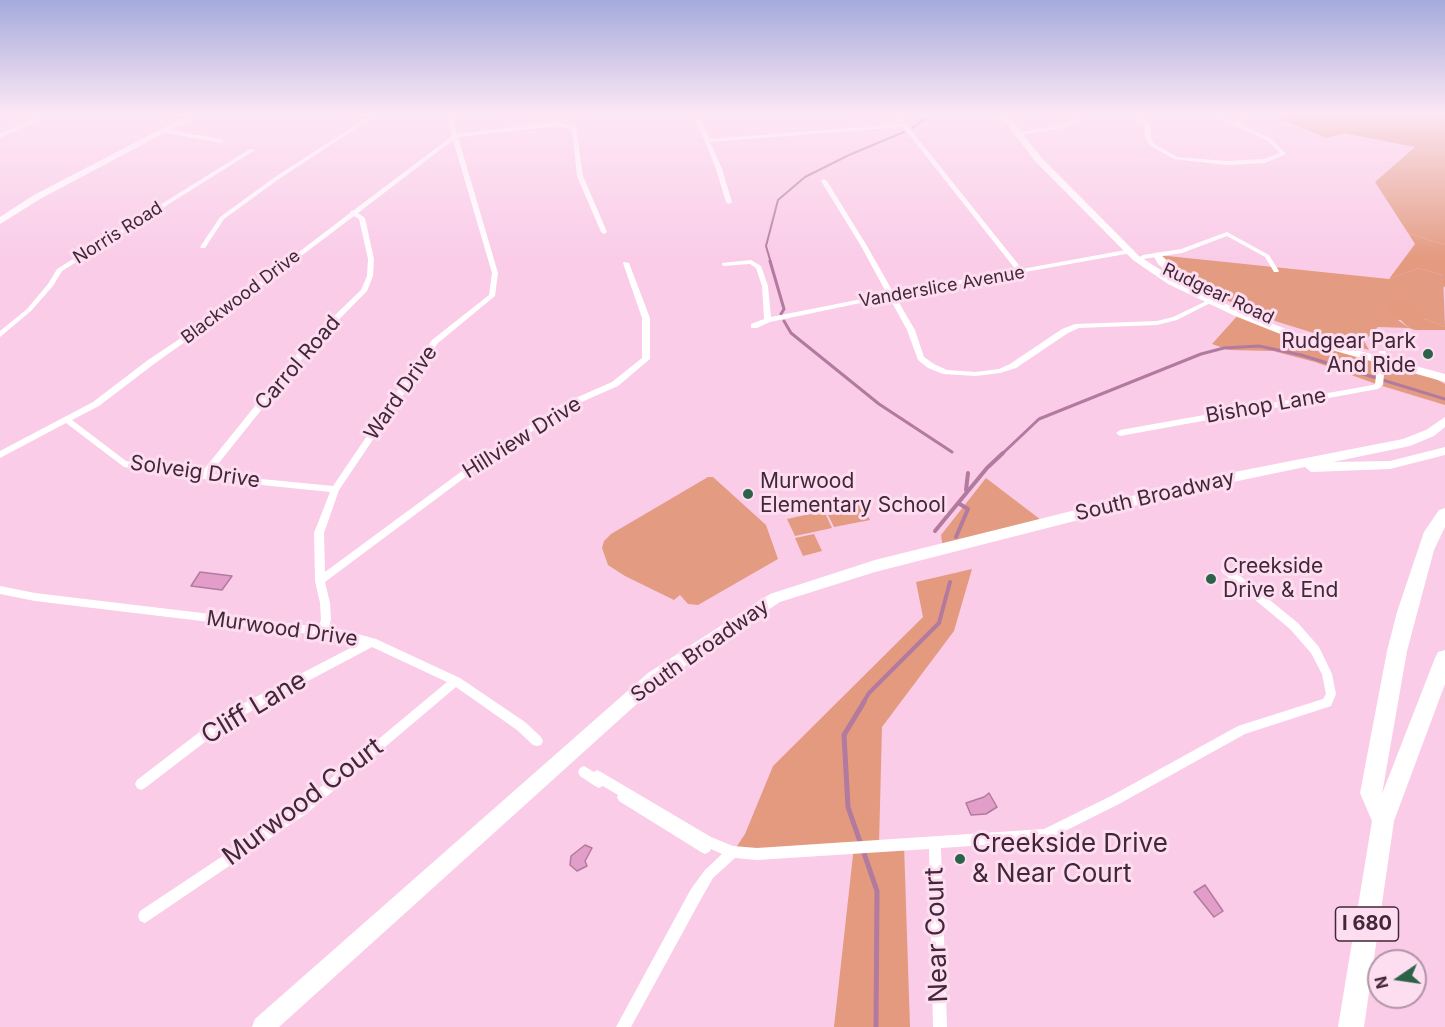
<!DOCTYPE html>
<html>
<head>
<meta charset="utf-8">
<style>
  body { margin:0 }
  #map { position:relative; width:1445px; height:1027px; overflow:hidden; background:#facce8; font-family:Inter,sans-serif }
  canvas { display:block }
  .north { position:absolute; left:1367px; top:949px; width:60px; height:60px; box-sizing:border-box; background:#fddef1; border:2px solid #b394a7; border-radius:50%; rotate:257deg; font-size:16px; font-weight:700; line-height:24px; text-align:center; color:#432639 }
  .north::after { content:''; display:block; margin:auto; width:21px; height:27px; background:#2c6248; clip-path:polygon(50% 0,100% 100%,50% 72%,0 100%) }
</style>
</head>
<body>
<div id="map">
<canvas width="1445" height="1027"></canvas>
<div class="north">N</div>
</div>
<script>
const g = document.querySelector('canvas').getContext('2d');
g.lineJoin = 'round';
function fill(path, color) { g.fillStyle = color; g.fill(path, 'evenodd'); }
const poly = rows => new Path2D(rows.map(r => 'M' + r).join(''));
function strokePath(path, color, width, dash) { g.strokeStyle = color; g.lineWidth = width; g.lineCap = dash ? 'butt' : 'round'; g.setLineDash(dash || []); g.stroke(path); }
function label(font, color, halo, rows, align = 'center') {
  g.font = font + ' Inter,sans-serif'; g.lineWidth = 6; g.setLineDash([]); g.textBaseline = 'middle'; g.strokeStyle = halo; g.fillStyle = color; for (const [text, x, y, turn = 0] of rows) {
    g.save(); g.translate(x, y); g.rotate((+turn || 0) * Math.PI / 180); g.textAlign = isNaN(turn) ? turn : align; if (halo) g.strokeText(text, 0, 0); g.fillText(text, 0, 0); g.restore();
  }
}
fill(poly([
  [1284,115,1445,115,1445,245,1408,233,1375,182,1415,147,1344,133,1326,138,1281,119],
  [1158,255,1389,279,1418,268,1443,275,1445,327,1424,319,1398,320,1409,328,1378,327,1364,341,1369,350,1278,322,1219,297,1179,277],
  [1382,360,1427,374,1445,384,1445,405,1379,385],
  [708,477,713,477,766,525,778,559,698,605,688,604,680,595,674,600,625,576,608,565,602,548,604,541,611,534],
  [986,478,1045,523,943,548,941,535],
  [861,503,870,520,834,527,826,511],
  [824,511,832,528,795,536,787,519],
  [814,534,822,551,803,556,795,538]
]), '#e39b81');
fill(poly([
  [1408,233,1445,245,1445,287,1442,286,1443,275,1418,268,1389,279,1415,244],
  [1391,299,1423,307,1424,319,1445,327,1445,330,1415,330,1409,328,1388,308],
  [1239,314,1297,337,1382,360,1379,385,1315,362,1273,351,1229,350,1212,344],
  [972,569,954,631,882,727,879,844,904,844,910,1027,834,1027,854,846,733,852,745,834,773,766,923,617,916,582]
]), '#e49a7f');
const water = poly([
  [200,572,232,576,222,590,191,586,200,572],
  [989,793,997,807,986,814,971,815,966,803,984,797,989,793],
  [585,845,592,848,585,861,587,866,577,871,570,865,571,856,585,845],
  [1205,885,1223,911,1214,917,1194,892,1205,885]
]);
fill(water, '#e29ec9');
strokePath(water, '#b27a9e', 1.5);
strokePath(poly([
  [912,128,932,115],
  [771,263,766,246,778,200,805,177,849,155,904,132]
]), '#b27a9e', 2);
strokePath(poly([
  [770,261,784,309,781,314],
  [784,321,791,333,879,404,952,452],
  [1002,454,1039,419,1201,354,1224,348,1259,346,1301,355,1445,399]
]), '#b27a9e', 3);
strokePath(poly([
  [966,490,968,473],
  [935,531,987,468,1003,453],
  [956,537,968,509,958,503],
  [863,703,869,693,939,623,950,582]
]), '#b27a9e', 4);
strokePath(poly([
  [864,702,844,735,848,807,877,891,876,1027]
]), '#b27a9e', 5);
fill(poly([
  [42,115,48,115,0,138,0,134,42,115],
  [371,115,376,115,279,179,224,219,205,248,201,248,200,247,220,217,275,177,371,115],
  [448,115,452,115,457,134,557,122,576,127,583,176,607,232,604,234,601,232,577,176,572,129,557,126,458,137,498,273,495,296,438,343,339,490,324,533,325,572,481,457,562,404,612,382,642,358,642,318,623,263,624,262,629,263,650,318,650,359,618,386,568,408,487,461,325,582,330,603,331,619,329,628,343,630,376,639,460,678,525,722,541,737,543,741,541,745,537,746,533,745,517,730,456,687,306,814,145,923,140,921,138,916,140,911,298,806,447,682,372,647,231,722,145,788,141,790,137,788,135,784,137,780,223,714,360,643,343,638,325,636,322,637,318,635,35,601,0,594,0,586,35,593,319,627,321,619,320,603,315,581,314,533,330,492,203,479,124,467,66,423,0,458,0,451,93,402,148,360,223,310,350,213,351,211,354,210,452,136,448,115],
  [453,140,492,273,489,295,432,340,333,486,210,474,310,349,367,291,373,276,374,259,365,218,358,213,453,140],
  [354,216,359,219,368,259,367,276,361,290,304,345,201,473,126,461,72,420,99,406,154,364,227,312,354,216],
  [694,115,698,115,709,139,900,124,894,115,899,115,1022,269,1131,249,1134,251,1131,253,1025,272,1024,274,1022,275,1019,273,895,296,915,330,924,357,934,364,947,370,976,372,999,369,1010,364,1062,329,1075,324,1157,321,1173,317,1217,296,1221,296,1222,297,1177,320,1157,325,1079,328,1068,333,1016,368,1000,373,976,376,943,374,928,368,918,360,907,330,889,297,770,322,757,328,751,328,751,324,764,319,762,286,756,268,750,264,724,266,722,265,722,263,751,260,761,266,768,286,771,317,887,294,861,246,821,181,824,179,827,181,867,246,893,292,1016,270,903,127,710,142,722,169,732,202,729,204,726,202,716,169,694,115],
  [1075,115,1079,115,1077,123,1066,127,1020,135,1017,133,1063,125,1073,121,1075,115],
  [1132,115,1137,115,1149,124,1151,137,1153,143,1177,157,1226,161,1264,159,1280,153,1268,141,1212,115,1218,115,1235,123,1245,115,1250,115,1239,124,1272,139,1286,154,1265,163,1226,165,1174,159,1149,145,1145,137,1145,126,1132,115],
  [164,129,221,139,224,141,221,143,162,132,162,130,164,129],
  [250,149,255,150,62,271,53,286,31,311,0,337,0,331,27,309,48,284,57,269,250,149],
  [1227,232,1269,255,1279,271,1278,272,1274,272,1265,257,1227,236,1182,253,1143,259,1140,257,1143,255,1181,249,1227,232],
  [1379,351,1385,351,1386,353,1383,385,1378,389,1120,436,1116,433,1120,430,1373,385,1375,384,1379,351],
  [1226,566,1229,567,1298,623,1319,647,1332,674,1336,694,1331,706,1245,734,1119,804,1045,841,941,848,947,1027,933,1027,929,849,757,860,735,858,713,878,701,899,631,1027,616,1027,691,889,705,870,722,854,711,849,709,852,705,854,701,852,619,801,617,797,618,795,603,786,599,788,595,786,580,776,578,772,580,768,584,766,594,772,597,770,601,772,711,837,733,846,757,848,1044,829,1111,796,1238,726,1323,699,1326,694,1322,674,1311,653,1290,629,1223,573,1221,570,1223,567,1226,566]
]), '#fff');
fill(poly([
  [188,115,198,115,40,199,0,224,0,217,34,195,188,115],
  [1000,115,1008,115,1041,157,1139,256,1176,280,1243,312,1301,335,1445,374,1445,382,1293,339,1235,316,1168,284,1133,260,1035,161,1000,115],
  [1158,252,1182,275,1182,279,1176,279,1158,264,1153,255,1158,252],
  [1445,417,1445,427,1434,436,1410,446,1333,462,1390,461,1445,447,1445,455,1390,469,1311,472,1305,467,1204,488,875,572,780,602,660,683,279,1027,252,1027,255,1019,648,673,770,594,875,560,1204,478,1403,439,1426,430,1445,417]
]), '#fff');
fill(poly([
  [1445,508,1445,527,1434,550,1407,651,1382,794,1435,658,1438,652,1445,650,1445,684,1394,821,1364,1027,1338,1027,1372,821,1360,793,1387,651,1397,612,1424,532,1439,510,1445,508]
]), '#fff');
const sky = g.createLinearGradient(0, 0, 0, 259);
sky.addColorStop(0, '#a5abdc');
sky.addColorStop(0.44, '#fde8f5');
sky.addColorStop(1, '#fde8f500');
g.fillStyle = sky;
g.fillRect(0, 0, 1445, 259);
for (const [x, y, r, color] of [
  [1428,354,6,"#2c6248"],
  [748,494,6,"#2c6248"],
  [1211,579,6,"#2c6248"],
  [960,859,6,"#2c6248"]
]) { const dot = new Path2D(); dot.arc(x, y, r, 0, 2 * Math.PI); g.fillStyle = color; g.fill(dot); strokePath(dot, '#fddef1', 2); }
label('18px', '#432639', '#fddef1', [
  ["Norris Road",118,233,-32],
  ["Vanderslice Avenue",942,287,-10],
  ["Rudgear Road",1218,294,25],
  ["Blackwood Drive",241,297,-37]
]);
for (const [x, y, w] of [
  [1367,924,63]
]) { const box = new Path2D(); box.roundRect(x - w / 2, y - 17, w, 34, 4.5); g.fillStyle = '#fddef1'; g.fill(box); strokePath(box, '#432639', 1.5); }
label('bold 20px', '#432639', null, [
  ["I 680",1367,924]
]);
label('21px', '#432639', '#fddef1', [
  ["Rudgear Park",1416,342,"right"],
  ["And Ride",1416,366,"right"],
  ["Murwood",760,482],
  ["Elementary School",760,506],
  ["Creekside",1223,567],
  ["Drive & End",1223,591]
], 'left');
label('21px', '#432639', '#fddef1', [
  ["Carrol Road",298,363,-49],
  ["Ward Drive",401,393,-55],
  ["Bishop Lane",1266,406,-10],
  ["Hillview Drive",522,438,-32],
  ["Solveig Drive",195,472,8],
  ["South Broadway",1155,496,-13],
  ["Murwood Drive",282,629,8],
  ["South Broadway",700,651,-35]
]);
label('26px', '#432639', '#fddef1', [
  ["Cliff Lane",254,708,-31],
  ["Murwood Court",303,802,-37],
  ["Near Court",937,935,-92]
]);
label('26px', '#432639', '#fddef1', [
  ["Creekside Drive",972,844],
  ["& Near Court",972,874]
], 'left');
</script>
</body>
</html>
